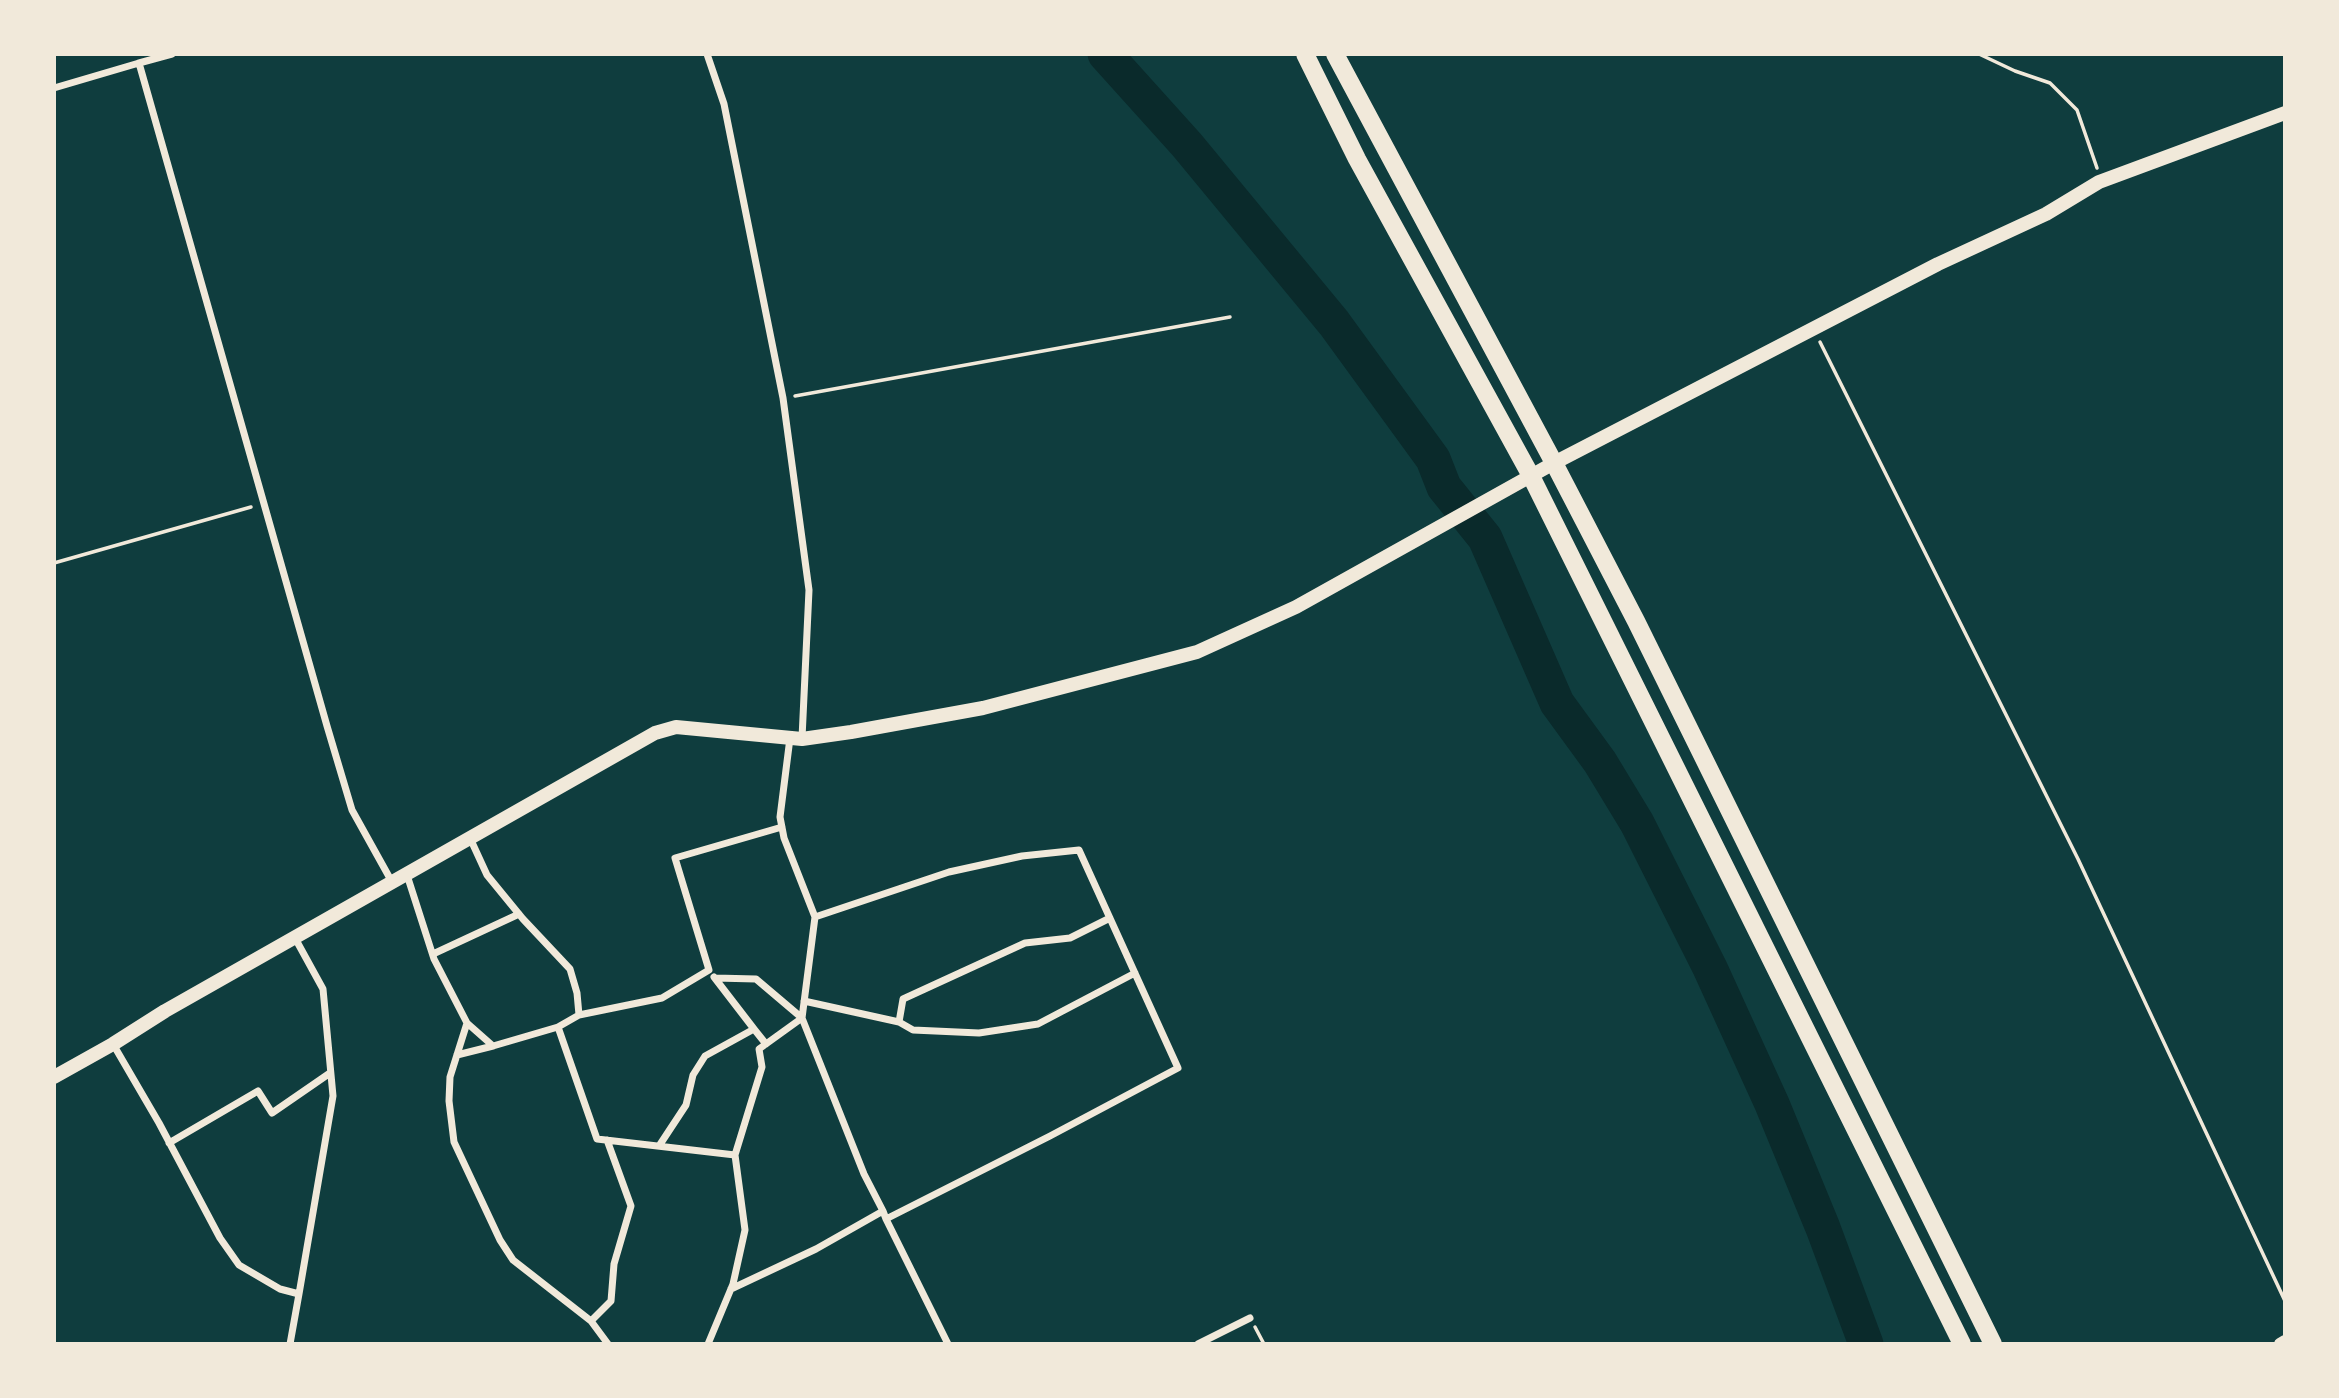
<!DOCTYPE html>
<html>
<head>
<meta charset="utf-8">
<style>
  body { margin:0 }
  #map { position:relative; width:2339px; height:1398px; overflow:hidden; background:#0f3d3e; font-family:"PT Sans",sans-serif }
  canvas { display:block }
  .frame { position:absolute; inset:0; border:56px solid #f1e9da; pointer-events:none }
</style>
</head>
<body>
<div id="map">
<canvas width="2339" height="1398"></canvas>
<div class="frame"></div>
</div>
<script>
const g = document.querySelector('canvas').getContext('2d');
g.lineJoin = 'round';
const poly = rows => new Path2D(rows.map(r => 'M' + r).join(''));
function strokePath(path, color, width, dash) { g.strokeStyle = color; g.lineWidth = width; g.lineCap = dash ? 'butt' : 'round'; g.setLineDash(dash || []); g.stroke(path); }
strokePath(poly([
  [1105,54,1187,145,1334,323,1433,459,1444,487,1485,538,1557,703,1600,762,1637,823,1710,968,1772,1104,1823,1228,1866,1344]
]), '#0a2a2b', 35);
strokePath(poly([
  [1979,54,2015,71,2050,83,2077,110,2097,168],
  [1820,342,2078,859,2285,1301],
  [795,396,1230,317],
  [54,563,251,507],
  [1255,1327,1264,1344]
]), '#f1e9da', 3.5);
strokePath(poly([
  [172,54,139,63,327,726,352,810,392,882],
  [707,54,724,104,783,398,809,590,802,738],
  [54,88,139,63],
  [470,838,487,875,523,919,570,969,577,993,579,1015],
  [407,875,434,959,467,1023,450,1077,449,1101,454,1142,500,1240,513,1260,591,1321,608,1344],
  [815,917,949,872,1022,856,1079,850,1178,1068,1050,1136,886,1219,883,1211],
  [295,938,323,989,333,1096,299,1294],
  [433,954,519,914],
  [714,977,754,1029],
  [715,978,756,979,802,1018,864,1174,883,1211,816,1249,731,1289],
  [804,1001,899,1022,913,1030,979,1033,1038,1024,1135,973],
  [899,1022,903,999,1025,943,1070,938,1110,918],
  [558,1027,597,1139,735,1155],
  [113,1044,159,1123,220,1238,239,1265,280,1289,299,1294,290,1344],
  [493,1046,558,1027,579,1015,662,998,709,970,675,858,782,827],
  [457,1055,493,1046,467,1023],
  [169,1143,258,1091,272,1113,330,1073],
  [659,1146,686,1105,693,1075,705,1056,754,1029,766,1044],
  [886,1219,948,1344],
  [591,1321,611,1301,614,1264,631,1206,607,1140],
  [708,1344,733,1284,745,1230,735,1155,762,1067,759,1049,802,1018,815,917,784,838,780,817,790,738],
  [1198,1344,1250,1318]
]), '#f1e9da', 7);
strokePath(poly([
  [2280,1344,2285,1341]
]), '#f1e9da', 12);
strokePath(poly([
  [54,1077,113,1044,165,1011,655,733,676,727,802,739,851,732,983,708,1197,652,1296,607,1554,463,1938,264,2046,214,2099,182,2285,113]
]), '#f1e9da', 14);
strokePath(poly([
  [1305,54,1357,159,1531,476,1962,1344],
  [1335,54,1554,463,1636,621,1993,1344]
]), '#f1e9da', 18);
</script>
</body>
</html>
